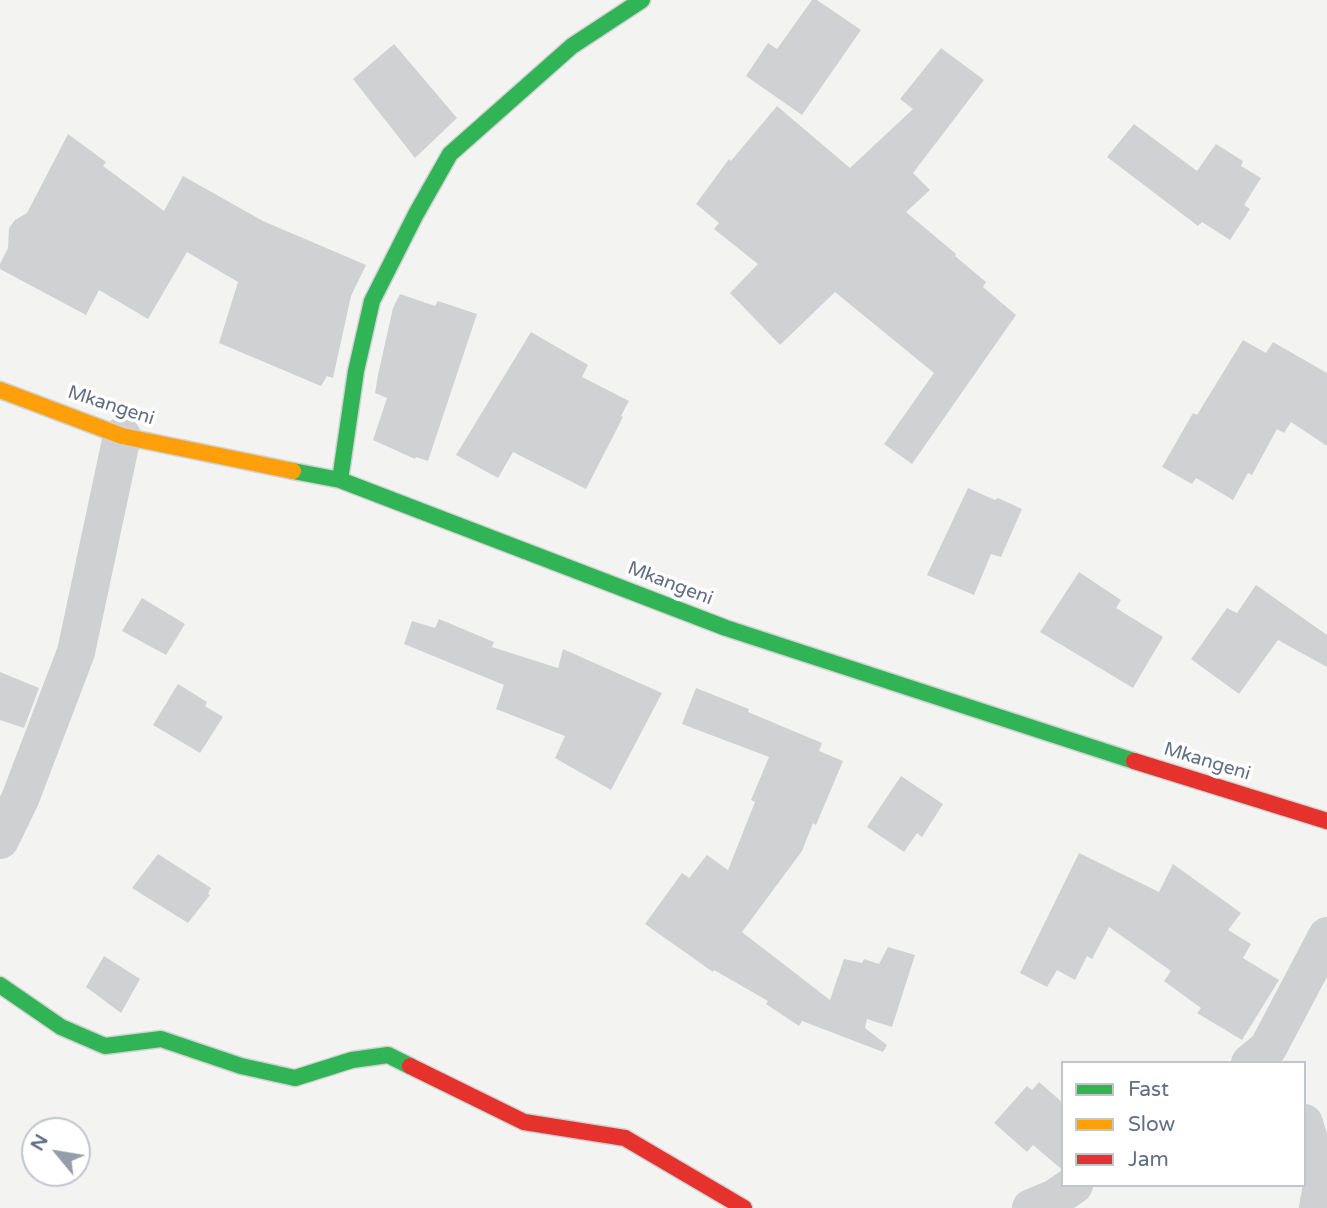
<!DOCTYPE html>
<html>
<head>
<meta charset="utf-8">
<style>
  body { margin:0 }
  #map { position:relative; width:1327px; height:1208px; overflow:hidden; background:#f3f4f2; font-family:"Varela Round",sans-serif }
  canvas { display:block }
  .legend { position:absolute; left:1061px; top:1061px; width:245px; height:126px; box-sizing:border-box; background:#fff; border:2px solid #c0c5ce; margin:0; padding:9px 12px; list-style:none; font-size:21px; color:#626e85 }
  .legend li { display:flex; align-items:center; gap:14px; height:35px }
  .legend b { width:35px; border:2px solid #c0c5ce }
  .north { position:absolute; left:21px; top:1117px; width:70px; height:70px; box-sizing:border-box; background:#fff; border:2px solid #c0c5ce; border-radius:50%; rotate:300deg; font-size:19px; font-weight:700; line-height:28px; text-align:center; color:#626e85 }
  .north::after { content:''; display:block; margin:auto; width:24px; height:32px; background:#959dab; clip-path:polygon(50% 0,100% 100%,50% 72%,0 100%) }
</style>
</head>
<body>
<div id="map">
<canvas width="1327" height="1208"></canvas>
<ul class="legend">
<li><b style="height:9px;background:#30b455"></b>Fast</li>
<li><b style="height:9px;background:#ff9f0a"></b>Slow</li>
<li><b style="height:9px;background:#e5322d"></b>Jam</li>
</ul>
<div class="north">N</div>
</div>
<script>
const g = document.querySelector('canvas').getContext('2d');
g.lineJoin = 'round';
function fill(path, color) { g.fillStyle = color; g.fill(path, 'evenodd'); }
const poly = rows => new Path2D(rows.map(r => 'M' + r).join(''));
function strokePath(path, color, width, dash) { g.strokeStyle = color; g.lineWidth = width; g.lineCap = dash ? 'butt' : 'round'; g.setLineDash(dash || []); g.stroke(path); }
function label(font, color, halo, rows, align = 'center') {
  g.font = font + ' "Varela Round",sans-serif'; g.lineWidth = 7; g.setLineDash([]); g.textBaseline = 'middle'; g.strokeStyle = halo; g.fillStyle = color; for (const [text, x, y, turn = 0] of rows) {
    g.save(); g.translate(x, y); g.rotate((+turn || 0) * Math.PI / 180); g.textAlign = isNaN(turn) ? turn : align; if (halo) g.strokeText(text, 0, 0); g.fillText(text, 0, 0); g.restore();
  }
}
fill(poly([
  [812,0,817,0,861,30,802,115,746,76,768,43,777,49],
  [394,44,457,118,415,158,353,79],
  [941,48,984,80,913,173,930,190,906,212,956,254,955,256,986,282,983,287,1016,315,912,464,884,444,934,373,835,292,780,345,730,293,758,264,714,229,719,223,696,204,729,159,731,161,777,106,850,168,913,109,900,99],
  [1134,124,1197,171,1216,144,1243,161,1241,166,1261,178,1244,205,1250,209,1230,240,1202,222,1198,226,1107,157],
  [68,134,106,162,103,166,164,211,183,176,263,221,366,265,351,296,333,378,327,376,321,386,219,343,238,282,187,252,148,319,99,290,86,315,0,269,0,264,8,248,9,228,15,220,27,213],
  [400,294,435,306,438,301,477,314,428,461,416,457,415,459,373,440,387,398,375,393,378,375,393,308],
  [531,332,588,365,582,377,629,401,621,416,623,417,586,489,513,452,498,478,456,455],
  [1243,340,1266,353,1273,342,1327,373,1327,446,1291,422,1284,433,1277,429,1252,475,1248,473,1233,500,1196,478,1192,484,1162,467,1193,413,1197,415],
  [968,488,995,500,998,498,1022,509,1001,557,991,554,974,595,927,575],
  [1079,572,1121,600,1116,608,1163,637,1133,688,1040,632],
  [1256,585,1327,635,1327,667,1278,640,1239,694,1191,659,1227,608,1237,613],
  [142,598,185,624,166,655,122,631],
  [439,619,494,642,492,647,558,668,563,649,662,693,611,790,555,758,565,736,496,709,504,685,404,644,412,621,435,628],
  [0,672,39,688,24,728,0,720],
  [178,684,207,702,205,706,223,717,200,753,153,725],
  [696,688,749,709,748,712,822,743,819,751,843,761,816,825,813,823,802,851,742,932,830,1000,844,959,862,963,864,959,879,964,888,947,915,955,892,1027,867,1019,865,1028,887,1045,883,1052,802,1021,799,1026,766,1004,768,1001,714,970,713,972,645,924,682,873,689,878,707,855,728,870,755,802,751,800,769,757,682,724],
  [901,776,943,804,922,837,917,833,904,852,867,827],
  [1079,853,1159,892,1173,864,1241,913,1228,930,1251,944,1243,958,1279,980,1242,1040,1197,1013,1201,1008,1164,981,1171,971,1109,927,1092,959,1087,956,1075,980,1057,970,1047,987,1020,973],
  [158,854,211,888,208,894,210,895,188,923,132,888],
  [104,956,140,979,121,1013,86,987],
  [1039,1082,1063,1103,1063,1166,1060,1168,1033,1145,1027,1152,994,1123,1027,1086,1032,1090]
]), '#d0d1d2');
const fast = poly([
  [293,471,340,480,726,628,1134,761],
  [340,480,356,371,372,301,416,214,450,154,572,46,642,0],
  [0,985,61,1027,105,1046,161,1039,241,1066,295,1078,352,1060,388,1055,410,1066]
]);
const slow = poly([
  [0,390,122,436,293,471]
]);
const jam = poly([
  [1134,761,1327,821],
  [410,1066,524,1122,625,1138,744,1208]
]);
strokePath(fast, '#d0d2d3', 19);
strokePath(slow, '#d0d2d3', 19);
strokePath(jam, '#d0d2d3', 19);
strokePath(poly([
  [0,840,20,799,76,652,122,436],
  [1250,1063,1268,1048,1327,936],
  [1304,1123,1322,1185,1318,1208],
  [1031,1208,1055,1198,1074,1185]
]), '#cfd0d1', 38);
strokePath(fast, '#30b455', 16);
strokePath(slow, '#ff9f0a', 16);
strokePath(jam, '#e5322d', 16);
label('19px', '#626e85', '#fff', [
  ["Mkangeni",111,406,18],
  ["Mkangeni",670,584,21],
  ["Mkangeni",1207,762,17]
]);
</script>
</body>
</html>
